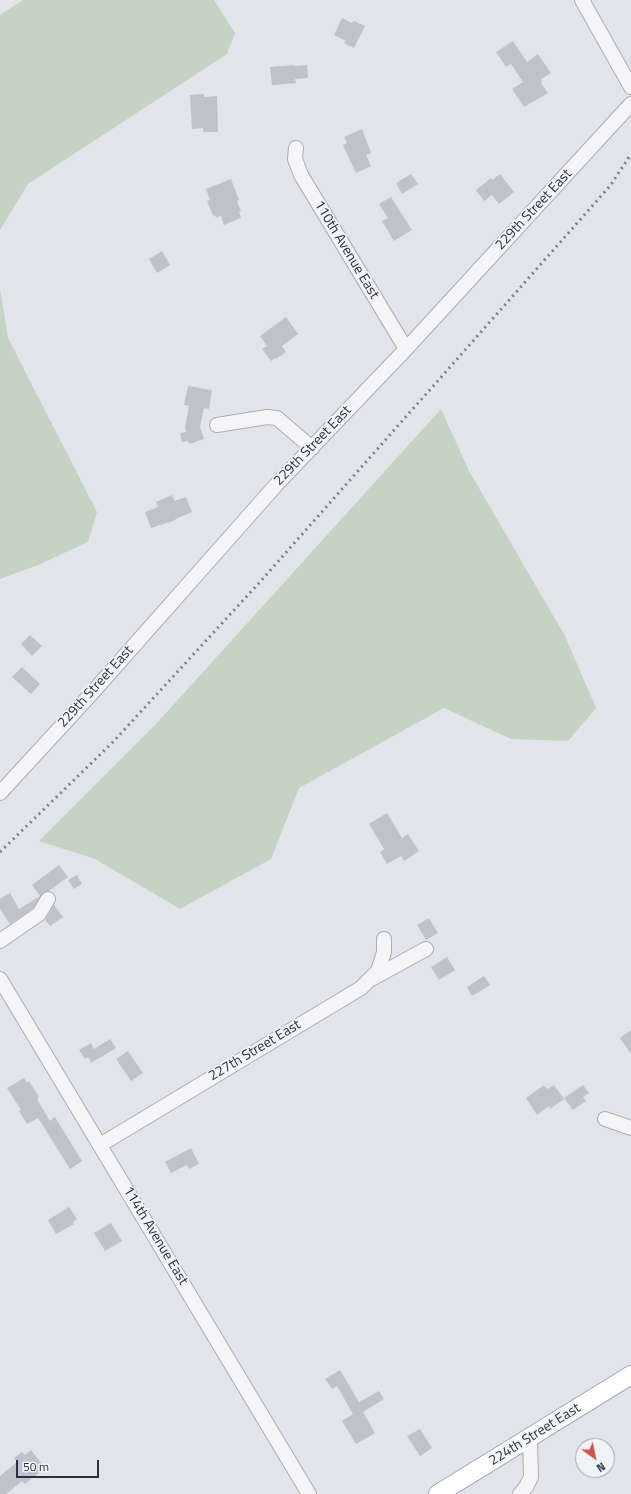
<!DOCTYPE html>
<html>
<head>
<meta charset="utf-8">
<style>
  body { margin:0 }
  #map { position:relative; width:631px; height:1494px; overflow:hidden; background:#e2e4ea; font-family:"Titillium Web",sans-serif }
  canvas { display:block }
  .north { position:absolute; left:575px; top:1438px; width:40px; height:40px; box-sizing:border-box; background:#f2f3f7; border:1px solid #a2a5ae; border-radius:50%; rotate:147deg; font-size:11px; font-weight:700; line-height:16px; text-align:center; color:#2b2f41 }
  .north::after { content:''; display:block; margin:auto; width:14px; height:18px; background:#c9534d; clip-path:polygon(50% 0,100% 100%,50% 72%,0 100%) }
  .scale { position:absolute; left:16px; top:1460px; width:83px; height:18px; box-sizing:border-box; border:2px solid #2b2f41; border-top:0; padding-left:5px; font-size:12px; line-height:14px; white-space:nowrap; color:#2b2f41; -webkit-text-stroke:3px #f2f3f7; paint-order:stroke }
</style>
</head>
<body>
<div id="map">
<canvas width="631" height="1494"></canvas>
<div class="north">N</div>
<div class="scale">50 m</div>
</div>
<script>
const g = document.querySelector('canvas').getContext('2d');
g.lineJoin = 'round';
function fill(path, color) { g.fillStyle = color; g.fill(path, 'evenodd'); }
const poly = rows => new Path2D(rows.map(r => 'M' + r).join(''));
function strokePath(path, color, width, dash) { g.strokeStyle = color; g.lineWidth = width; g.lineCap = dash ? 'butt' : 'round'; g.setLineDash(dash || []); g.stroke(path); }
function label(font, color, halo, rows, align = 'center') {
  g.font = font + ' "Titillium Web",sans-serif'; g.lineWidth = 3.5; g.setLineDash([]); g.textBaseline = 'middle'; g.strokeStyle = halo; g.fillStyle = color; for (const [text, x, y, turn = 0] of rows) {
    g.save(); g.translate(x, y); g.rotate((+turn || 0) * Math.PI / 180); g.textAlign = isNaN(turn) ? turn : align; if (halo) g.strokeText(text, 0, 0); g.fillText(text, 0, 0); g.restore();
  }
}
fill(poly([
  [23,0,214,0,235,33,227,54,28,184,0,230,0,15],
  [0,288,8,338,97,512,88,542,38,565,0,579],
  [441,409,469,471,565,636,596,708,568,741,511,739,444,708,299,788,271,859,180,909,95,859,39,841,156,724]
]), '#c4d3c4');
fill(poly([
  [342,18,352,23,354,21,365,26,354,48,344,43,346,41,334,35],
  [513,41,527,62,538,54,551,73,541,79,542,82,541,83,548,93,524,107,512,89,523,82,511,64,506,67,496,52],
  [294,65,294,66,307,65,308,78,295,79,296,83,272,85,270,67],
  [204,94,204,97,217,96,218,132,203,132,203,128,192,129,190,95],
  [362,129,371,153,366,155,371,166,356,173,343,145,347,143,344,137],
  [411,174,418,184,402,194,396,183],
  [500,174,514,192,499,204,492,195,484,201,476,190,491,178,492,180],
  [231,179,239,200,237,201,241,211,239,212,241,218,224,225,221,216,216,218,215,215,213,216,207,201,210,200,206,189],
  [391,197,412,230,394,241,382,221,388,218,379,204],
  [162,251,170,265,157,273,149,259],
  [286,317,298,334,282,346,286,352,276,359,275,358,271,361,262,349,267,346,260,336],
  [188,386,212,390,209,409,204,408,200,427,204,439,189,444,188,441,182,442,180,433,186,432,185,427,189,406,184,405],
  [172,495,175,501,186,497,192,512,175,519,176,520,151,528,145,512,158,507,156,502],
  [30,635,42,646,32,656,21,644],
  [22,667,40,684,31,694,12,677],
  [387,813,402,838,408,834,419,851,404,861,401,856,387,864,380,852,384,849,369,824],
  [59,865,68,877,49,891,44,892,33,908,10,924,0,909,0,899,10,893,19,909,40,896,32,885],
  [77,875,82,884,74,889,68,880],
  [54,905,63,917,50,926,45,920],
  [429,918,438,933,426,940,417,925],
  [447,957,455,970,439,980,431,967],
  [484,976,490,985,472,996,467,987],
  [631,1030,631,1054,620,1038],
  [110,1039,116,1048,91,1063,88,1057,85,1059,79,1050,91,1043,94,1049],
  [128,1051,143,1073,131,1081,116,1059],
  [24,1078,27,1083,29,1081,39,1097,37,1099,50,1121,55,1117,82,1161,70,1169,38,1118,27,1124,19,1111,21,1110,7,1088],
  [544,1085,547,1089,554,1085,564,1099,550,1109,549,1106,537,1115,526,1098],
  [583,1085,589,1093,583,1097,586,1101,573,1110,564,1098],
  [191,1148,199,1164,189,1169,187,1165,171,1173,165,1162],
  [69,1207,77,1219,73,1222,74,1224,56,1234,48,1220],
  [111,1223,122,1241,105,1251,94,1233],
  [340,1370,359,1402,379,1391,384,1399,363,1412,375,1433,356,1444,342,1421,353,1414,337,1386,332,1389,325,1379],
  [420,1429,432,1448,420,1456,407,1436],
  [31,1450,45,1468,25,1484,22,1481,6,1494,0,1494,0,1476,17,1462,14,1458,22,1452,25,1455]
]), '#bfc2cc');
const minor = poly([
  [582,0,631,87],
  [296,148,295,159,301,175,406,349],
  [217,425,267,417,277,418,312,448],
  [0,793,92,693,276,485,406,349,631,104],
  [0,941,39,914,48,899],
  [373,978,426,949],
  [0,979,309,1494],
  [605,1119,631,1128],
  [100,1145,361,988,378,971,384,952,384,939],
  [520,1494,526,1487,531,1477,530,1438]
]);
const major = poly([
  [438,1494,631,1375]
]);
strokePath(minor, '#abaeb7', 16);
strokePath(major, '#a2a6b5', 20);
strokePath(minor, '#f5f5f8', 14);
strokePath(major, '#fff', 18);
strokePath(poly([
  [0,852,113,742,259,583,610,186,631,154]
]), '#7c8093', 3, [2, 4]);
label('14px', '#2b2f41', '#f2f3f7', [
  ["229th Street East",534,210,-47],
  ["110th Avenue East",346,250,59],
  ["229th Street East",313,446,-46],
  ["229th Street East",96,687,-48],
  ["227th Street East",255,1051,-31],
  ["114th Avenue East",155,1236,59],
  ["224th Street East",535,1435,-32]
]);
</script>
</body>
</html>
